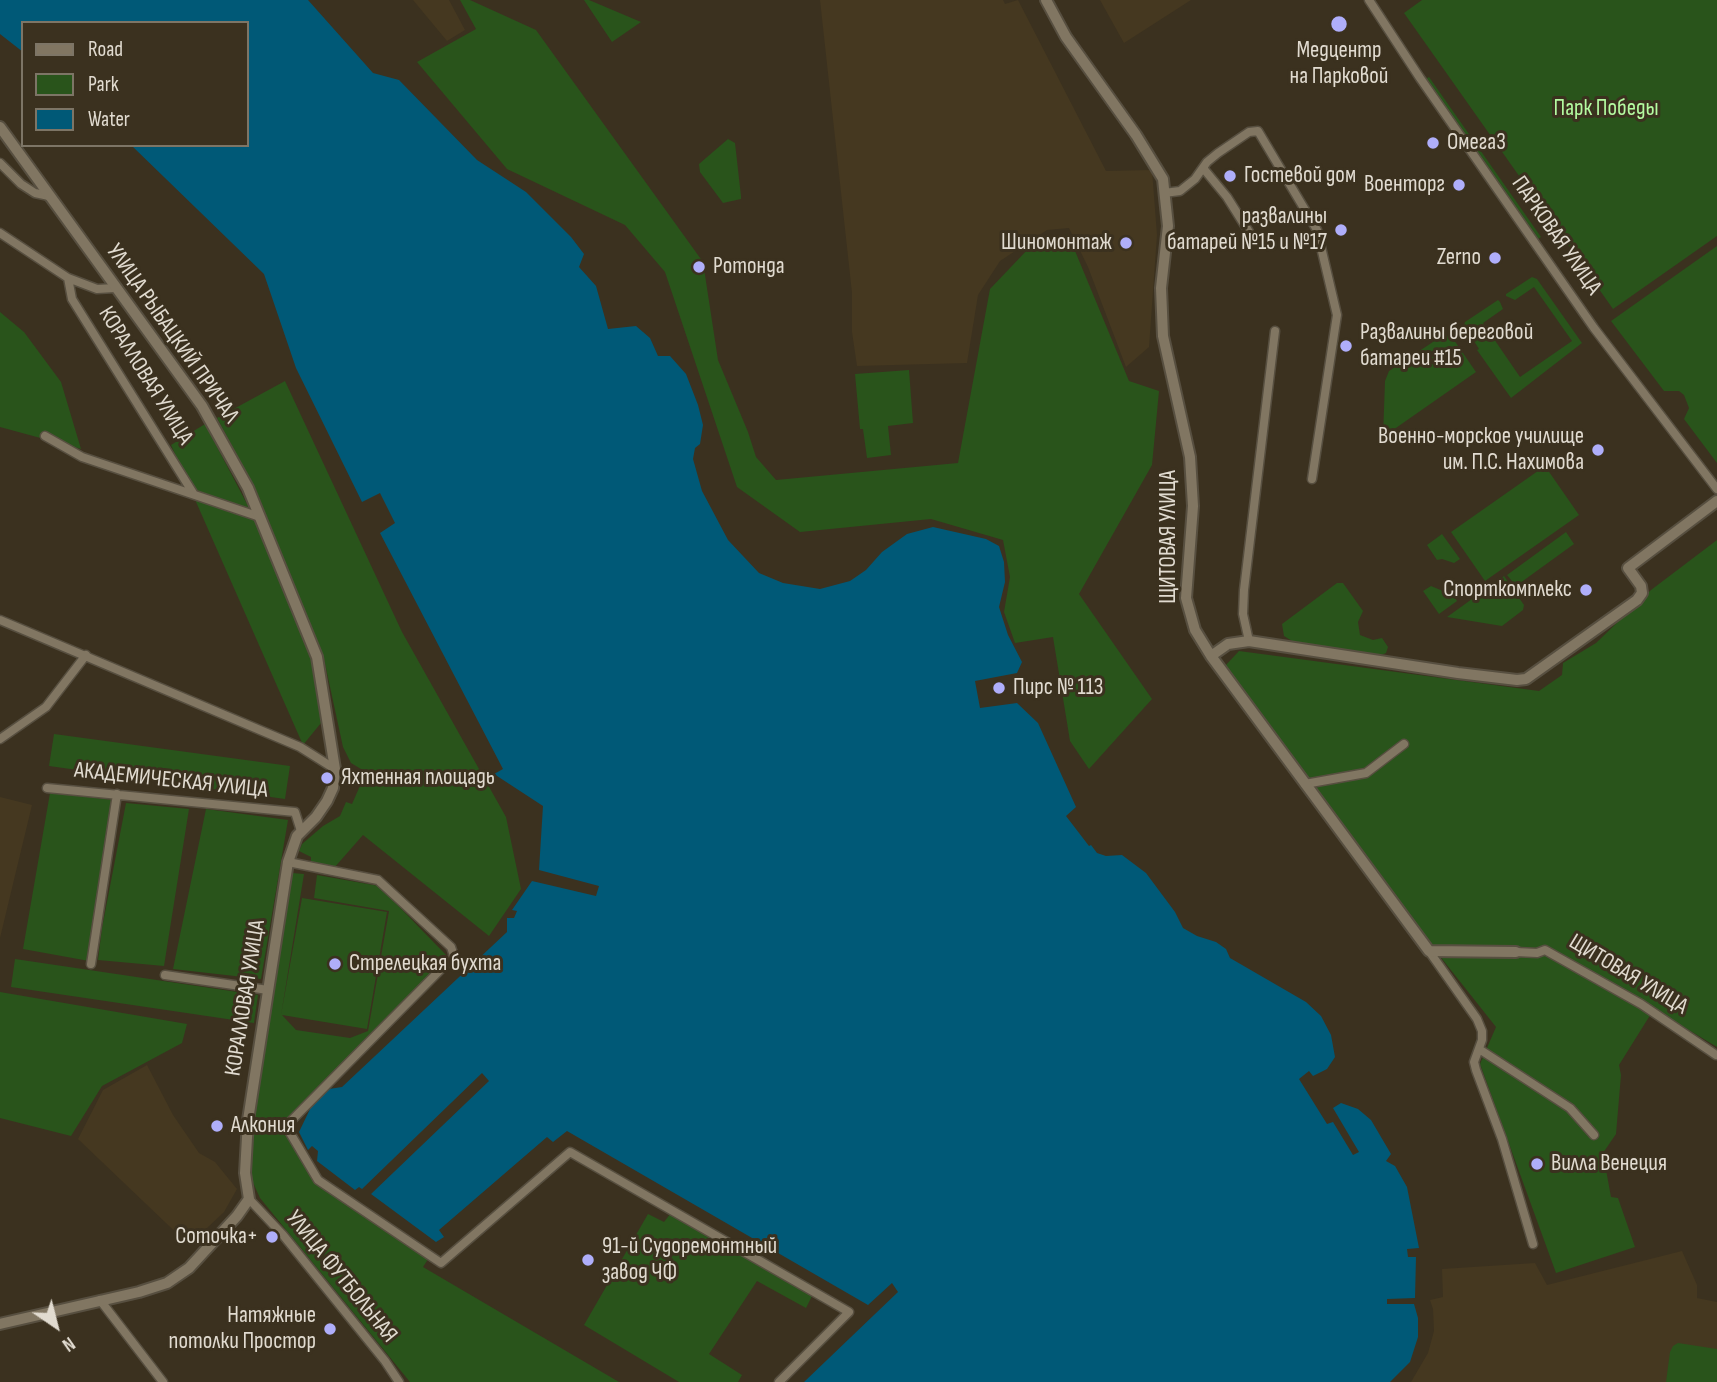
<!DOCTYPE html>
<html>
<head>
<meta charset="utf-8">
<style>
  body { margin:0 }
  #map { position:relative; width:1717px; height:1382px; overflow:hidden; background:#3b311f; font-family:"Sofia Sans Condensed",sans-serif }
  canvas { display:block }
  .legend { position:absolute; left:21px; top:21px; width:228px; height:126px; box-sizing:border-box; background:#3b311f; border:2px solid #7d7566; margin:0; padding:9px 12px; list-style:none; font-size:21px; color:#e1dbd0 }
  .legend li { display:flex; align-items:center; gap:14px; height:35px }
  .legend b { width:35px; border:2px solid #7d7566 }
  .north { position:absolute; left:21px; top:1291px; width:70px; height:70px; -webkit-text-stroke:5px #3b311f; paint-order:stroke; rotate:145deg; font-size:19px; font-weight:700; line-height:28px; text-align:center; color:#e1dbd0 }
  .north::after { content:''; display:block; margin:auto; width:24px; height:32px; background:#e1dbd0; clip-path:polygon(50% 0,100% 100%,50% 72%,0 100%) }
</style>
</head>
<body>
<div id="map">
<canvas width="1717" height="1382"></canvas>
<ul class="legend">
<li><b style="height:9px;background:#817662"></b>Road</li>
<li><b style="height:19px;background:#29541b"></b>Park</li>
<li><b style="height:19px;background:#005977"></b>Water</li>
</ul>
<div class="north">N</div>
</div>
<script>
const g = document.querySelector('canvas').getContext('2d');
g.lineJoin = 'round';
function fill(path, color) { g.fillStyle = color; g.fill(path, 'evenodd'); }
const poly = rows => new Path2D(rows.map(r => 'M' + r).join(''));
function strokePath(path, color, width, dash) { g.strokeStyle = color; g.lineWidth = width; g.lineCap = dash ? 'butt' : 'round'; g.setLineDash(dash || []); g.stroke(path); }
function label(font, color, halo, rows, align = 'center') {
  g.font = font + ' "Sofia Sans Condensed",sans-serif'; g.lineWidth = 6; g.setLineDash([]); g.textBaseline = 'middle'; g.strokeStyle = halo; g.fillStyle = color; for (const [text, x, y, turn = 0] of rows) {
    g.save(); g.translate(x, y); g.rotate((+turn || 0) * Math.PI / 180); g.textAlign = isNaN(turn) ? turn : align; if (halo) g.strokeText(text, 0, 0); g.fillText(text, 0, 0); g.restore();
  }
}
fill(poly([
  [413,0,449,0,465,30,447,41],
  [820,0,1003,0,1005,4,1018,0,1106,171,1152,170,1157,235,1149,347,1126,367,1088,267,1069,228,1047,230,1000,261,978,295,967,363,857,366,852,332,852,293],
  [1100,0,1191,0,1124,43],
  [0,797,32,805,0,938],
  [147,1065,173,1115,199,1153,215,1162,237,1189,224,1212,189,1245,78,1139,103,1090],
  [1682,1251,1697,1285,1697,1298,1717,1302,1717,1382,1411,1382,1428,1353,1434,1331,1433,1309,1430,1300,1443,1297,1442,1269,1535,1263,1547,1285]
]), '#453820');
fill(poly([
  [460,0,470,0,536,30,703,262,718,360,748,432,756,457,776,480,958,463,990,289,1030,247,1068,234,1129,381,1159,391,1152,465,1079,594,1152,699,1089,769,1070,741,1053,637,1015,643,1004,612,1010,577,1003,540,931,519,800,532,737,487,665,272,625,225,507,169,417,62,476,29],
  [584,0,589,0,641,22,612,42],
  [1422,0,1717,0,1717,236,1613,309,1404,13],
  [1429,77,1541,237,1538,239,1426,79],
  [728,139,735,143,741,196,741,199,723,203,700,172,699,164],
  [1717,246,1717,463,1684,419,1689,408,1684,395,1679,391,1664,391,1611,321],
  [1532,277,1537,279,1582,343,1511,398,1477,350,1479,349,1474,341,1470,344,1464,334,1463,328,1465,322,1498,300,1500,302,1503,309,1483,323,1520,377,1572,341,1534,287,1515,300,1506,296,1506,294],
  [0,312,24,332,61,382,81,449,0,427],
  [1445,334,1454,340,1476,372,1383,437,1385,381,1389,371],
  [909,370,913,423,888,426,891,455,867,458,863,429,860,429,855,374],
  [285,381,402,632,506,817,521,889,489,936,363,835,334,868,311,863,311,857,299,851,302,844,323,826,340,816,346,802,352,804,366,772,351,763,343,747,324,659,256,490,217,418],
  [205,424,257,523,313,655,321,723,303,745,171,445],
  [1545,466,1579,515,1485,581,1451,532],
  [1566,532,1574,544,1516,586,1507,575],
  [1442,534,1460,559,1454,563,1442,559,1437,560,1427,545],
  [1717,540,1717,1047,1654,1009,1619,1065,1621,1075,1616,1134,1603,1153,1611,1197,1618,1198,1635,1247,1556,1273,1480,1064,1496,1027,1416,926,1225,666,1239,651,1539,691,1562,675,1563,663,1596,643,1651,590],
  [1504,576,1524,605,1523,610,1502,626,1447,617],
  [1337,583,1343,583,1363,611,1358,622,1360,635,1373,640,1382,638,1388,647,1386,653,1379,656,1292,641,1284,636,1282,624],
  [1431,586,1443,591,1449,589,1457,601,1439,614,1423,591],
  [54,734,290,766,285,799,49,766],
  [50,793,113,800,89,961,23,949],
  [126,803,189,809,164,966,98,960,102,928],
  [206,809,288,820,261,979,173,969],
  [292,873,304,874,281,1015,302,898,387,912,367,1029,282,1015,296,1030,350,1038,368,1031,389,911,314,898,317,875,379,886,448,957,355,1051,284,1134,313,1171,432,1253,423,1267,619,1382,410,1382,260,1198,250,1176,252,1125],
  [15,959,258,995,254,1023,11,987],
  [0,992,187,1024,182,1043,102,1086,71,1136,0,1118],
  [671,1213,812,1296,806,1308,757,1281,709,1354,742,1375,738,1382,679,1382,584,1325,648,1214,664,1222],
  [1678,1343,1717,1349,1717,1382,1666,1382,1670,1352,1673,1346]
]), '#29541b');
fill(poly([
  [0,0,308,0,373,73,399,80,477,160,526,192,571,237,584,254,579,267,596,286,608,329,636,326,650,338,658,356,670,356,686,374,698,405,703,425,700,444,695,448,693,459,702,491,728,540,759,573,783,583,820,589,850,581,866,570,882,552,907,534,933,527,986,539,999,546,1004,562,1005,582,999,607,1008,635,1022,662,1017,673,975,681,980,708,1017,703,1038,723,1076,807,1066,816,1089,846,1091,845,1097,853,1106,856,1122,855,1146,873,1175,912,1183,928,1197,936,1216,942,1226,949,1230,958,1306,1002,1321,1016,1331,1035,1335,1057,1327,1069,1313,1076,1309,1071,1299,1079,1327,1124,1333,1122,1353,1155,1359,1152,1333,1108,1341,1103,1358,1109,1371,1120,1391,1154,1386,1161,1395,1166,1407,1187,1419,1248,1407,1249,1408,1257,1416,1257,1415,1298,1387,1299,1387,1304,1414,1304,1418,1318,1418,1337,1410,1362,1390,1382,804,1382,898,1292,892,1283,868,1305,567,1131,553,1142,547,1137,439,1230,444,1237,436,1242,371,1194,489,1081,482,1073,362,1189,359,1187,355,1190,317,1161,318,1151,312,1146,308,1150,299,1132,311,1107,329,1089,342,1087,507,932,507,918,514,918,517,911,512,910,532,881,596,896,599,886,539,870,543,806,494,774,503,769,380,533,395,523,380,493,362,502,296,368,264,274,131,145,247,145,247,23,23,23,23,52,0,34]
]), '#005977');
const street = poly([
  [1369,0,1420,78,1594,328,1717,489],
  [0,163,21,184,35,193,49,196],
  [1203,168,1227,197,1249,232],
  [1164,193,1180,191,1195,179,1207,162,1218,153,1249,132,1258,131,1317,230,1337,315,1312,479],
  [0,233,68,278,97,289,115,288],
  [68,278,72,299,193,493],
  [45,436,82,457,260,517],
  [0,620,300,747,335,769],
  [1249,641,1243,614,1244,590,1275,331],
  [0,739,46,707,86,655],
  [1305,784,1366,773,1404,744],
  [47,788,295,812,301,831],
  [288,862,378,880,451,947,454,956,286,1126,318,1180,441,1263,570,1152,849,1312,779,1382],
  [1429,951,1477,1019,1482,1031,1482,1040,1474,1062,1476,1070,1502,1139,1533,1244],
  [1516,952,1537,953,1545,950,1641,1004,1716,1055],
  [91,964,117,794],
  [165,975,268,990],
  [1479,1049,1570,1108,1594,1135],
  [249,1199,283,1235,385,1361,399,1382],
  [100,1300,163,1382]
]);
const secondary = poly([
  [1046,0,1066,37,1136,135,1163,179,1168,226,1161,288,1163,336,1190,457,1193,506,1186,598,1195,630,1211,656,1429,951,1516,952],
  [0,127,202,406,248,488,317,657,335,769,333,788,327,801,316,817,297,836,288,862,248,1120,245,1173,249,1199,237,1216,189,1268,167,1283,139,1292,0,1324],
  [1211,656,1228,644,1249,641,1458,673,1517,680,1526,679,1637,600,1642,593,1641,586,1628,568,1717,501]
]);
strokePath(street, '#574f40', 11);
strokePath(secondary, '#574f40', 14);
strokePath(street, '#817662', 8);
strokePath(secondary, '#817662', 10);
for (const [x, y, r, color] of [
  [1339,24,9,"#afaefa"],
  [1433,143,7,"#afaefa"],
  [1230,176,7,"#afaefa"],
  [1459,185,7,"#afaefa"],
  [1341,230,7,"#afaefa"],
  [1126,243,7,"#afaefa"],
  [1495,258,7,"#afaefa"],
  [699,267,7,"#afaefa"],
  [1346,346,7,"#afaefa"],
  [1598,450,7,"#afaefa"],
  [1586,590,7,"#afaefa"],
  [999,688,7,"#afaefa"],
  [327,778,7,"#afaefa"],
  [335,964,7,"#afaefa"],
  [217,1126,7,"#afaefa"],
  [1537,1164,7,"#afaefa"],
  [272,1237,7,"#afaefa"],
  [588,1260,7,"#afaefa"],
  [330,1329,7,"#afaefa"]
]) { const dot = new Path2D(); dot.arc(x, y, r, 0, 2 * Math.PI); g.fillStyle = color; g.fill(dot); strokePath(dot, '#3b311f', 2.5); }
label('23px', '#e1dbd0', '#3b311f', [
  ["Медцентр",1339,51,"center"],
  ["на Парковой",1339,77,"center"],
  ["Омега3",1447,143],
  ["Гостевой дом",1244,176],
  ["Военторг",1445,185,"right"],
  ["развалины",1327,217,"right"],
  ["батарей №15 и №17",1327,243,"right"],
  ["Шиномонтаж",1112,243,"right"],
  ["Zerno",1481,258,"right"],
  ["Ротонда",713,267],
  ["Развалины береговой",1360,333],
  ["батареи #15",1360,359],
  ["Военно-морское училище",1584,437,"right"],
  ["им. П.С. Нахимова",1584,463,"right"],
  ["Спорткомплекс",1572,590,"right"],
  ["Пирс № 113",1013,688],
  ["Яхтенная площадь",341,778],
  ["Стрелецкая бухта",349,964],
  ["Алкония",231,1126],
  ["Вилла Венеция",1551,1164],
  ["Соточка+",258,1237,"right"],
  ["91-й Судоремонтный",602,1247],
  ["завод ЧФ",602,1273],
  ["Натяжные",316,1316,"right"],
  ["потолки Простор",316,1342,"right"]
], 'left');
label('23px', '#b4fba1', '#3b311f', [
  ["Парк Победы",1606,109]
]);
label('23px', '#e1dbd0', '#3b311f', [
  ["ПАРКОВАЯ УЛИЦА",1556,236,55],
  ["УЛИЦА РЫБАЦКИЙ ПРИЧАЛ",172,334,55],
  ["КОРАЛЛОВАЯ УЛИЦА",145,376,58],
  ["ЩИТОВАЯ УЛИЦА",1169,537,-90],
  ["АКАДЕМИЧЕСКАЯ УЛИЦА",171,781,6],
  ["ЩИТОВАЯ УЛИЦА",1628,975,31],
  ["КОРАЛЛОВАЯ УЛИЦА",246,998,-81],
  ["УЛИЦА ФУТБОЛЬНАЯ",341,1277,51]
]);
</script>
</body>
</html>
